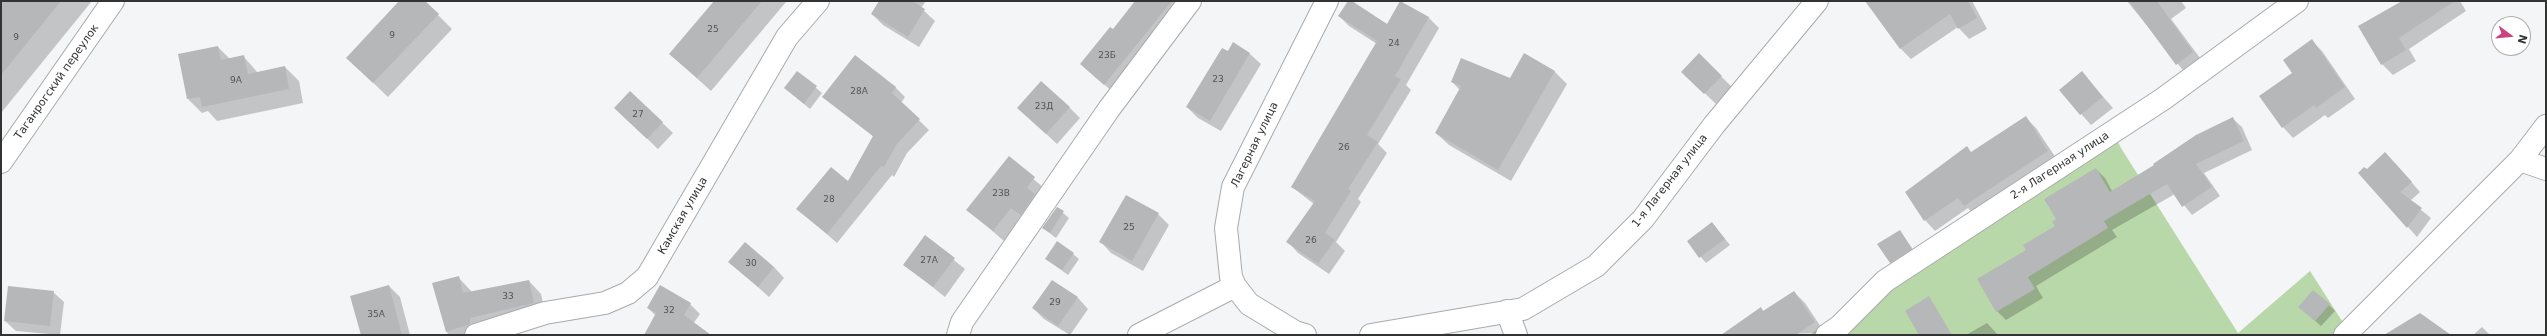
<!DOCTYPE html>
<html>
<head>
<meta charset="utf-8">
<style>
  body { margin:0 }
  #map { position:relative; width:2547px; height:336px; overflow:hidden; background:#f4f5f7; font-family:"DejaVu Sans",sans-serif }
  canvas { display:block }
  .frame { position:absolute; inset:0; border:2px solid #323333; pointer-events:none }
  .north { position:absolute; left:2491px; top:16px; width:40px; height:40px; box-sizing:border-box; background:#fff; border:1px solid #adadad; border-radius:50%; rotate:106deg; font-size:11px; font-weight:700; line-height:16px; text-align:center; color:#323333 }
  .north::after { content:''; display:block; margin:auto; width:14px; height:18px; background:#cc447f; clip-path:polygon(50% 0,100% 100%,50% 72%,0 100%) }
</style>
</head>
<body>
<div id="map">
<canvas width="2547" height="336"></canvas>
<div class="frame"></div>
<div class="north">N</div>
</div>
<script>
const g = document.querySelector('canvas').getContext('2d');
g.lineJoin = 'round';
function fill(path, color) { g.fillStyle = color; g.fill(path, 'evenodd'); }
const poly = rows => new Path2D(rows.map(r => 'M' + r).join(''));
function strokePath(path, color, width, dash) { g.strokeStyle = color; g.lineWidth = width; g.lineCap = dash ? 'butt' : 'round'; g.setLineDash(dash || []); g.stroke(path); }
function label(font, color, halo, rows, align = 'center') {
  g.font = font + ' "DejaVu Sans",sans-serif'; g.lineWidth = 4; g.setLineDash([]); g.textBaseline = 'middle'; g.strokeStyle = halo; g.fillStyle = color; for (const [text, x, y, turn = 0] of rows) {
    g.save(); g.translate(x, y); g.rotate((+turn || 0) * Math.PI / 180); g.textAlign = isNaN(turn) ? turn : align; if (halo) g.strokeText(text, 0, 0); g.fillText(text, 0, 0); g.restore();
  }
}
fill(poly([
  [2110,126,2121,148,2238,333,2310,271,2351,335,1810,335,1885,279]
]), '#b9d8aa');
fill(poly([
  [1,1,92,1,1,113],
  [401,1,424,1,452,29,388,97,361,71],
  [715,1,790,1,786,2,711,91,670,54],
  [880,1,926,1,921,8,935,21,919,47,883,25,872,14],
  [1137,1,1191,1,1115,94,1081,64,1113,31],
  [1350,1,1388,25,1428,17,1439,28,1406,85,1411,90,1378,144,1387,153,1358,199,1361,202,1336,242,1345,251,1329,274,1298,253,1288,242,1314,204,1292,187,1377,44,1349,26,1339,16],
  [1875,1,1972,1,1987,29,1969,39,1958,27,1911,59,1901,49,1869,5],
  [2127,1,2181,1,2186,8,2171,19,2203,62,2186,74],
  [2404,1,2460,1,2466,11,2409,49,2416,61,2393,75,2382,64],
  [2312,41,2322,51,2355,99,2328,118,2325,115,2293,138,2283,127,2293,73],
  [1233,44,1250,54,1261,64,1221,131,1198,118,1187,107],
  [218,47,230,59,244,57,258,73,285,67,299,81,303,103,217,121,208,111,202,113,188,99],
  [1525,55,1555,72,1567,84,1511,181,1449,145,1436,133,1460,90,1452,82,1510,79],
  [1699,55,1732,87,1716,104,1693,82],
  [855,56,896,88,905,97,901,103,929,130,907,153,894,177,892,175,837,243,798,209,848,183,874,137,823,97],
  [797,72,822,93,810,109,785,88],
  [2082,73,2113,108,2091,125,2060,90],
  [630,92,673,133,658,149,615,108],
  [1069,107,1080,118,1057,144,1029,118],
  [2026,118,2036,128,2058,161,1975,216,1968,208,1935,231,1925,220,1972,153],
  [2233,119,2242,127,2252,150,2204,173,2220,196,2192,215,2175,194,2112,230,2117,237,2036,286,2043,298,2006,320,1997,311,2027,250,2056,227,2057,220,2096,169,2105,178,2112,191],
  [1009,158,1045,189,1004,241,968,210],
  [2395,163,2420,192,2410,201,2431,218,2417,237,2360,173],
  [1057,208,1069,218,1056,238,1043,228],
  [1158,214,1169,225,1143,271,1111,253,1101,242],
  [1712,223,1730,245,1706,263,1688,242],
  [1900,231,1917,255,1896,268,1890,262],
  [925,237,965,269,945,297,905,265],
  [1058,242,1079,259,1068,275,1046,259],
  [730,262,774,267,784,278,769,297],
  [458,277,472,292,529,281,541,294,546,316,483,335,448,335,433,284],
  [1052,281,1078,298,1088,309,1070,335,1044,319,1033,308],
  [389,286,400,297,410,335,362,335],
  [53,292,64,302,60,335,16,331,5,321],
  [1794,292,1805,303,1825,333,1745,335,1761,308,1764,312],
  [690,304,700,314,693,324,709,335,645,335,656,316,648,308],
  [2329,305,2335,311,2321,326,2305,312],
  [1987,323,1998,335,1966,335],
  [2482,327,2490,335,2473,335]
]), '#0003');
fill(poly([
  [1,1,61,1,1,75],
  [399,1,425,1,439,14,373,83,346,58],
  [714,1,762,1,697,78,669,54],
  [879,1,912,1,925,9,908,37,871,14],
  [1135,1,1172,1,1104,85,1080,64,1110,27,1113,29],
  [1348,1,1352,1,1387,24,1400,1,1429,17,1395,76,1401,79,1367,135,1378,142,1348,189,1351,191,1325,233,1335,240,1318,264,1286,242,1315,201,1291,187,1377,41,1338,16],
  [1865,1,1968,1,1977,18,1958,29,1950,14,1900,49],
  [2129,1,2157,1,2193,52,2176,65],
  [2402,1,2455,1,2399,38,2406,50,2381,65,2358,26],
  [2312,39,2345,87,2316,108,2314,105,2282,128,2259,96,2292,73,2283,60],
  [1233,42,1250,53,1210,121,1186,107,1222,48,1228,51],
  [218,46,221,60,244,55,248,74,285,66,289,89,202,107,200,97,187,99,178,54],
  [1524,53,1555,71,1498,170,1435,133,1461,86,1451,82,1461,58,1510,78],
  [1699,53,1722,76,1704,94,1681,72],
  [855,55,896,87,892,93,920,119,897,144,884,167,881,166,827,234,796,209,831,167,848,181,873,136,822,97],
  [797,71,817,86,804,104,784,88],
  [2082,71,2103,97,2080,115,2059,90],
  [1041,81,1070,107,1046,134,1017,108],
  [630,91,663,122,647,139,614,108],
  [2026,116,2048,151,1964,206,1958,198,1924,221,1905,192,1967,146,1971,152],
  [2233,117,2244,141,2196,164,2212,187,2182,207,2167,184,2104,221,2108,228,2028,277,2035,289,1996,312,1977,279,2026,250,2023,245,2055,226,2052,222,2056,219,2044,199,2096,168,2110,192,2154,165,2153,164,2196,135],
  [2385,152,2412,182,2400,192,2422,208,2407,228,2358,173,2364,167,2367,169],
  [1009,156,1035,177,1027,188,1035,194,1021,215,1011,208,993,231,966,210],
  [1126,195,1159,213,1132,261,1099,242],
  [1057,207,1064,211,1050,233,1042,228],
  [1712,222,1725,239,1699,258,1687,241],
  [1900,230,1912,249,1890,263,1877,244],
  [925,235,955,258,933,287,903,265],
  [1057,241,1074,253,1062,270,1045,259],
  [745,242,774,267,758,287,728,262],
  [459,276,463,293,529,280,534,303,470,318,470,324,446,332,432,283],
  [1052,280,1078,297,1058,326,1032,308],
  [389,285,402,335,361,335,350,296],
  [660,285,691,303,684,315,711,335,644,335,656,313,647,308],
  [8,286,54,291,50,326,4,321],
  [2313,290,2330,304,2315,321,2298,307],
  [1794,291,1815,322,1796,335,1721,335,1761,307,1763,311],
  [1929,296,1952,335,1919,335,1905,311],
  [2420,313,2451,335,2384,335]
]), '#b6b7b9');
const street = poly([
  [2520,160,2546,169],
  [1,162,113,1],
  [1507,311,1516,335],
  [476,335,545,313,605,303,628,293,647,277,787,37,818,1],
  [958,335,962,322,1109,109,1190,1],
  [1139,335,1235,286],
  [1305,335,1295,332,1249,304,1235,286,1231,277,1226,228,1233,187,1327,1],
  [1371,335,1523,309,1596,266,1643,219,1714,125,1817,1],
  [1827,335,1840,326,1885,281,2163,99,2297,1],
  [2345,335,2520,160,2546,126]
]);
strokePath(street, '#a9aaac', 24);
strokePath(street, '#fff', 22);
label('9px', '#535454', null, [
  ["25",713,30],
  ["9",392,36],
  ["9",16,38],
  ["24",1394,44],
  ["23Б",1107,56],
  ["23",1218,80],
  ["9А",236,81],
  ["28А",859,92],
  ["23Д",1044,107],
  ["27",638,115],
  ["26",1344,148],
  ["23В",1001,194],
  ["28",829,200],
  ["25",1129,228],
  ["26",1311,241],
  ["27А",929,261],
  ["30",751,264],
  ["33",508,297],
  ["29",1055,303],
  ["32",669,311],
  ["35А",376,315]
]);
label('11px', '#323333', '#fff', [
  ["Таганрогский переулок",57,82,-55],
  ["Лагерная улица",1255,145,-64],
  ["2-я Лагерная улица",2060,166,-33],
  ["1-я Лагерная улица",1670,181,-52],
  ["Камская улица",683,216,-60]
]);
</script>
</body>
</html>
